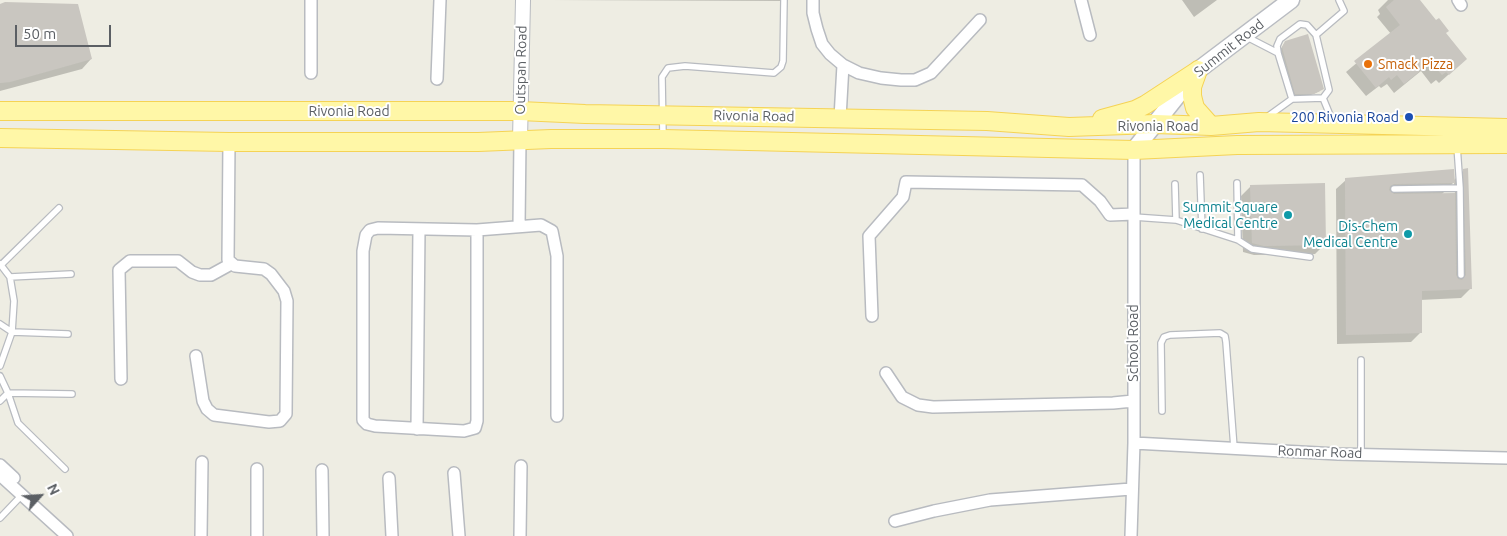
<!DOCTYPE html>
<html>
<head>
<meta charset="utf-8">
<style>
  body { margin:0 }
  #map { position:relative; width:1507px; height:536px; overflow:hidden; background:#eeede3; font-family:Ubuntu,sans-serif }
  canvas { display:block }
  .north { position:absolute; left:15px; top:471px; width:50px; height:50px; -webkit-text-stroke:4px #fff; paint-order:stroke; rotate:64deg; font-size:14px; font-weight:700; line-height:20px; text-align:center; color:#5b5f64 }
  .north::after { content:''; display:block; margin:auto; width:18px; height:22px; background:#5b5f64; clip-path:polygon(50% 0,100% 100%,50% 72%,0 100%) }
  .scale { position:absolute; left:15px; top:25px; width:96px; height:22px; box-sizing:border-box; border:2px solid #5b5f64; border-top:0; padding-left:6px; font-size:15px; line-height:18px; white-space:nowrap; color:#5b5f64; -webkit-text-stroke:4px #fff; paint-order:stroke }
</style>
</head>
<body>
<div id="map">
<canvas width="1507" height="536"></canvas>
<div class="north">N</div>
<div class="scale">50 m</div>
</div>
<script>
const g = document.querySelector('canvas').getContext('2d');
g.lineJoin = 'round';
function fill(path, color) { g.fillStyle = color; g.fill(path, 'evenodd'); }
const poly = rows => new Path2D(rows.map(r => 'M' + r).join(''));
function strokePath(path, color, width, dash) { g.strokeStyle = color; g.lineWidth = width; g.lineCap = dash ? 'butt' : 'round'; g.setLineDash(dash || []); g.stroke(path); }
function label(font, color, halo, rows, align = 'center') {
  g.font = font + ' Ubuntu,sans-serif'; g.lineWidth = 4; g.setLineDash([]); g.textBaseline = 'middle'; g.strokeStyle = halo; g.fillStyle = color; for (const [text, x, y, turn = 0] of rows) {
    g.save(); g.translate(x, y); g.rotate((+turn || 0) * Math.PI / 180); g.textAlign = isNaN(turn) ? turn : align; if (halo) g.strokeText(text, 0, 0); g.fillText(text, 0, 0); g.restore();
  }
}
fill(poly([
  [551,0,784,0,783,1],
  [1182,0,1217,0,1194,17],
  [1388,0,1418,0,1466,59,1439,83,1436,80,1431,84,1421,71,1394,93,1387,84,1381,88,1379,86,1366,96,1346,72,1391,34,1377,17,1380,14,1378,10],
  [0,6,91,59,82,69,0,91],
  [1284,44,1320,91,1311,95,1294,96,1280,50],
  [1464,170,1471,288,1461,298,1420,300,1421,332,1411,342,1337,344,1336,189,1346,180,1454,180],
  [1454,182,1455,194,1442,194],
  [1251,186,1325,244,1315,254,1254,255,1243,252,1241,196]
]), '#0003');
fill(poly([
  [1394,0,1420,0,1436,20,1439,18,1449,31,1446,33,1467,59,1449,75,1446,72,1442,75,1431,62,1404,84,1397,75,1391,80,1389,77,1376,88,1354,61,1400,25,1386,7],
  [5,2,78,4,92,59,10,82,0,83,0,4],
  [1308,34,1324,89,1314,94,1295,94,1282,47,1285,41],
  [1468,168,1472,289,1422,291,1422,333,1346,335,1345,178,1454,169,1455,183,1394,184,1390,186,1389,190,1394,194,1455,193,1456,275,1458,279,1462,280,1466,275,1463,169],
  [1325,183,1326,245,1264,246,1252,243,1250,185]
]), '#c9c6c0');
const service = poly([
  [1316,35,1329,90,1323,98],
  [1245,36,1278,53,1292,99],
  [1278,53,1277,46,1280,39,1300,24,1307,25,1316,35,1344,11,1339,0],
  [1267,117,1292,99,1323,98,1332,120],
  [663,136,662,77,668,68,685,66,774,73,781,67,783,61,784,0],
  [1457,146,1460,188,1461,275],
  [1200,175,1202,229],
  [1237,183,1238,240],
  [1175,184,1176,220],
  [1394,189,1460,188],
  [1134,217,1176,220,1238,240,1252,249,1310,257],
  [0,264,10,277,14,301,12,332,0,366],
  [1,265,59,208],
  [10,277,71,274],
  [0,324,12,332,68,334],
  [0,376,8,393,18,423,65,469],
  [8,393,72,394],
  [0,401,8,393],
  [1162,411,1161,343,1164,337,1170,335,1220,333,1225,336,1226,342,1234,448],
  [1361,454,1361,360],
  [0,518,22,495]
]);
const minor = poly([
  [813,0,813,13,817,29,822,44,830,54,843,65,859,73,881,78,901,80,915,80,931,73,980,20],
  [1081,0,1090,35],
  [1458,0,1461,5],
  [311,73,311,0],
  [437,79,440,0],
  [840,118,843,65],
  [519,226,520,140],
  [477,230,477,421,475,428,464,431,375,426,367,424,363,420,363,251,366,235,370,230,378,228,477,230,541,225,552,231,557,256,557,416],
  [872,316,869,236,903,197,906,182,1082,185,1100,201,1110,215,1134,214],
  [196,356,203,401,207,409,214,415,269,422,280,421,286,414,287,301,284,291,271,274,264,269,235,266,228,260,229,142],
  [886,373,902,397,918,405,933,407,1113,403,1133,401],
  [121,379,119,270,130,261,178,261,192,272,200,275,211,275,231,264],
  [417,429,419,229],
  [1134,443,1338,454,1507,458],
  [0,465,14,478],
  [322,470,323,536],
  [454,473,459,536],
  [0,475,67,536],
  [389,478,392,536],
  [895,521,934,511,990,500,1131,489],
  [201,536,202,462],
  [257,536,257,469],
  [520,536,521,466],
  [1131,536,1134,443,1134,150]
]);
const tertiary = poly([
  [520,140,523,0]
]);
const secondary = poly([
  [1134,150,1197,71,1291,0]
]);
const primary = poly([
  [1198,70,1192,87,1192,96,1195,108,1211,126],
  [0,111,520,111,585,114,987,121,1069,127,1155,124,1211,126,1259,122,1507,128],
  [1102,119,1135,110,1145,105,1197,71],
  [0,138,229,142,478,142,551,139,663,139,1134,150,1237,145,1507,144]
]);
strokePath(service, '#b8bbc0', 8);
strokePath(minor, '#b8bbc0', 14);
strokePath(tertiary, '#b8bbc0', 16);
strokePath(secondary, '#b9bcc2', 19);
strokePath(primary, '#f5d355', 20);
strokePath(service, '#fff', 5.5);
strokePath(minor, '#fff', 11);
strokePath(tertiary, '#fff', 14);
strokePath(secondary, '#fff', 16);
strokePath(primary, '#fff7a7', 18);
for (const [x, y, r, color] of [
  [1368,64,5,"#e8710a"],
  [1409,117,5,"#1a4fb4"],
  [1288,215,5,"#0f9aa8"],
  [1408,234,5,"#0f9aa8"]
]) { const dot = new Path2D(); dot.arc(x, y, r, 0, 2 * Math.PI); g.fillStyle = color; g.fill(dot); strokePath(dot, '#fff', 2); }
label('14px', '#5b5f64', '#fff', [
  ["Summit Road",1229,48,-38],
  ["Outspan Road",521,70,-89],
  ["Rivonia Road",349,111],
  ["Rivonia Road",754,116,1],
  ["Rivonia Road",1158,126],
  ["School Road",1133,343,-90],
  ["Ronmar Road",1320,452,2]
]);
label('14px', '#c56008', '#fff', [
  ["Smack Pizza",1378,64]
], 'left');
label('14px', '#164399', '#fff', [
  ["200 Rivonia Road",1399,117]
], 'right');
label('14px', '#0d838f', '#fff', [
  ["Summit Square",1278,207],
  ["Medical Centre",1278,223],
  ["Dis-Chem",1398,226],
  ["Medical Centre",1398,242]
], 'right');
</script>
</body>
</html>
